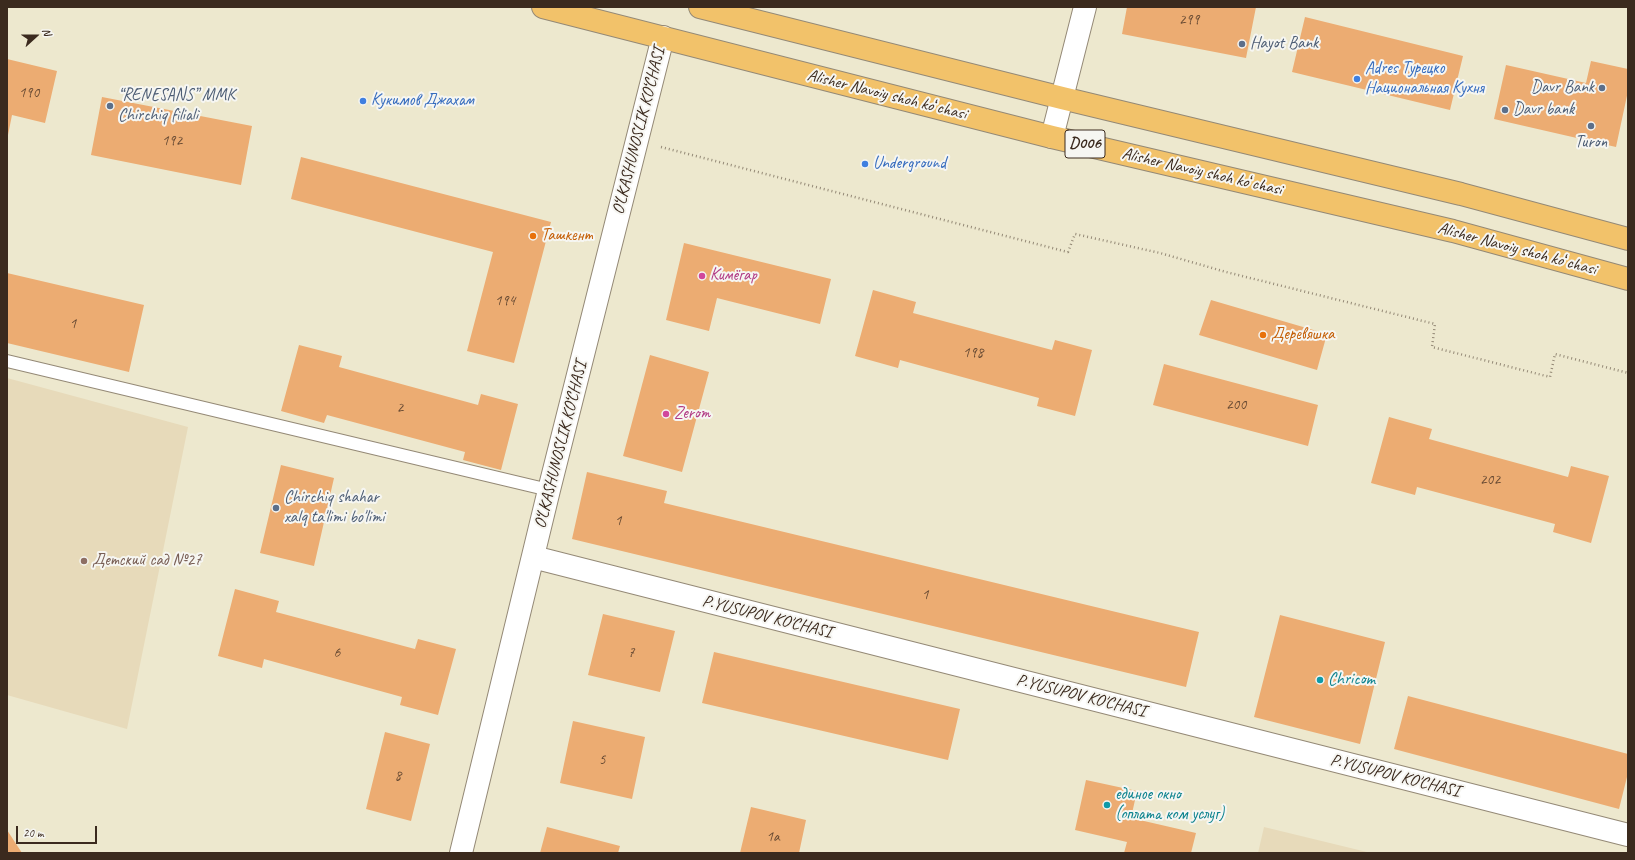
<!DOCTYPE html>
<html>
<head>
<meta charset="utf-8">
<style>
  body { margin:0 }
  #map { position:relative; width:1635px; height:860px; overflow:hidden; background:#ede8ce; font-family:Caveat,sans-serif }
  canvas { display:block }
  .frame { position:absolute; inset:0; border:8px solid #3b2a1e; pointer-events:none }
  .north { position:absolute; left:16px; top:16px; width:40px; height:40px; -webkit-text-stroke:3px #f6f6f2; paint-order:stroke; rotate:69deg; font-size:11px; font-weight:700; line-height:16px; text-align:center; color:#3b2a1e }
  .north::after { content:''; display:block; margin:auto; width:14px; height:18px; background:#3b2a1e; clip-path:polygon(50% 0,100% 100%,50% 72%,0 100%) }
  .scale { position:absolute; left:16px; top:826px; width:81px; height:18px; box-sizing:border-box; border:2px solid #3b2a1e; border-top:0; padding-left:5px; font-size:12px; line-height:14px; white-space:nowrap; color:#3b2a1e; -webkit-text-stroke:3px #f6f6f2; paint-order:stroke }
</style>
</head>
<body>
<div id="map">
<canvas width="1635" height="860"></canvas>
<div class="frame"></div>
<div class="north">N</div>
<div class="scale">20 m</div>
</div>
<script>
const g = document.querySelector('canvas').getContext('2d');
g.lineJoin = 'round';
function fill(path, color) { g.fillStyle = color; g.fill(path, 'evenodd'); }
const poly = rows => new Path2D(rows.map(r => 'M' + r).join(''));
function strokePath(path, color, width, dash) { g.strokeStyle = color; g.lineWidth = width; g.lineCap = dash ? 'butt' : 'round'; g.setLineDash(dash || []); g.stroke(path); }
function label(font, color, halo, rows, align = 'center') {
  g.font = font + ' Caveat,sans-serif'; g.lineWidth = 4; g.setLineDash([]); g.textBaseline = 'middle'; g.strokeStyle = halo; g.fillStyle = color; for (const [text, x, y, turn = 0] of rows) {
    g.save(); g.translate(x, y); g.rotate((+turn || 0) * Math.PI / 180); g.textAlign = isNaN(turn) ? turn : align; if (halo) g.strokeText(text, 0, 0); g.fillText(text, 0, 0); g.restore();
  }
}
fill(poly([
  [7,378,188,427,127,729,7,695],
  [1264,827,1371,853,1258,853]
]), '#e7daba');
fill(poly([
  [1127,7,1256,7,1246,58,1122,34],
  [1305,17,1463,56,1450,110,1292,72],
  [7,59,57,71,45,123,12,115,8,135],
  [1591,61,1628,69,1628,91,1616,147,1494,119,1506,65,1586,83],
  [102,97,252,126,241,185,91,155],
  [301,157,551,222,514,363,467,351,493,252,291,199],
  [684,243,831,279,820,324,717,298,709,331,666,320],
  [7,273,144,305,129,372,7,343],
  [873,290,916,302,913,313,1052,350,1055,340,1092,350,1075,416,1037,406,1039,398,900,360,898,368,855,356],
  [1211,300,1327,334,1317,370,1199,335],
  [299,345,342,356,339,367,478,405,481,394,518,404,501,470,463,460,465,452,327,415,324,423,281,411],
  [650,355,709,372,682,472,623,456],
  [1164,364,1318,405,1308,446,1153,405],
  [1389,417,1432,429,1429,439,1568,477,1571,466,1609,476,1591,543,1553,532,1555,524,1417,487,1415,495,1371,483],
  [281,465,334,478,314,566,260,553],
  [587,472,667,491,664,503,1199,632,1186,687,572,539],
  [235,589,279,601,276,612,415,649,418,639,456,649,438,715,400,705,402,697,264,659,262,668,218,656],
  [603,614,675,631,660,692,588,675],
  [1280,615,1385,642,1360,744,1254,717],
  [714,652,960,709,948,760,702,703],
  [1408,696,1628,754,1628,773,1619,809,1394,749],
  [573,721,645,737,632,799,560,783],
  [385,732,430,744,411,821,366,809],
  [1086,780,1137,791,1131,818,1196,833,1191,853,1124,853,1127,842,1075,830],
  [751,807,806,820,799,853,740,853],
  [547,827,620,846,618,853,540,853],
  [7,830,22,853,7,853]
]), '#ecac72');
const lane = poly([
  [7,361,549,490]
]);
const street = poly([
  [1052,137,1085,7],
  [533,557,1628,835],
  [461,853,549,490,663,37]
]);
const primary = poly([
  [543,7,1052,137,1453,231,1628,279],
  [700,7,1062,98,1461,194,1628,239]
]);
strokePath(lane, '#948976', 14);
strokePath(street, '#948976', 24);
strokePath(primary, '#948976', 24);
strokePath(poly([
  [661,147,1068,252,1075,234,1160,253,1226,272,1435,324,1432,347,1550,377,1555,354,1628,373]
]), '#948976', 2.5, [1, 3]);
strokePath(lane, '#fff', 12);
strokePath(street, '#fff', 22);
strokePath(primary, '#f2c26a', 22);
for (const [x, y, r, color] of [
  [1242,44,4,"#5c6f8a"],
  [1357,79,4,"#3f7fe0"],
  [1602,88,4,"#5c6f8a"],
  [363,101,4,"#3f7fe0"],
  [110,106,4,"#5c6f8a"],
  [1505,110,4,"#5c6f8a"],
  [1591,126,4,"#5c6f8a"],
  [865,164,4,"#3f7fe0"],
  [533,236,4,"#e8710a"],
  [702,276,4,"#d1479c"],
  [1263,335,4,"#e8710a"],
  [666,414,4,"#d1479c"],
  [276,508,4,"#5c6f8a"],
  [84,561,4,"#8d6e63"],
  [1320,680,4,"#0f9aa8"],
  [1107,805,4,"#0f9aa8"]
]) { const dot = new Path2D(); dot.arc(x, y, r, 0, 2 * Math.PI); g.fillStyle = color; g.fill(dot); strokePath(dot, '#f6f6f2', 1.5); }
label('15px', '#674a33', null, [
  ["299",1189,20],
  ["190",29,93],
  ["192",172,141],
  ["194",505,301],
  ["1",73,324],
  ["198",973,353],
  ["200",1236,405],
  ["2",400,408],
  ["202",1490,480],
  ["1",618,521],
  ["1",925,595],
  ["6",337,653],
  ["7",631,653],
  ["5",602,760],
  ["8",398,776],
  ["1a",773,837]
]);
for (const [x, y, w] of [
  [1085,144,40]
]) { const box = new Path2D(); box.roundRect(x - w / 2, y - 14, w, 28, 3); g.fillStyle = '#f6f6f2'; g.fill(box); strokePath(box, '#3b2a1e', 1); }
label('bold 16px', '#3b2a1e', null, [
  ["D006",1085,144]
]);
label('17px', '#4e5e75', '#f6f6f2', [
  ["Hayot Bank",1250,44],
  ["Davr Bank",1594,88,"right"],
  ["“RENESANS” MMK",118,96],
  ["Chirchiq filiali",118,116],
  ["Davr bank",1513,110],
  ["Turon",1591,143,"center"],
  ["Chirchiq shahar",284,498],
  ["xalq ta'limi bo'limi",284,518]
], 'left');
label('17px', '#366cbe', '#f6f6f2', [
  ["Adres Турецко",1365,69],
  ["Национальная Кухня",1365,89],
  ["Кукимов Джахам",371,101],
  ["Underground",873,164]
], 'left');
label('17px', '#3b2a1e', '#f6f6f2', [
  ["Alisher Navoiy shoh koʻchasi",887,95,14],
  ["O‘LKASHUNOSLIK KO‘CHASI",639,131,-76],
  ["Alisher Navoiy shoh koʻchasi",1202,172,13],
  ["Alisher Navoiy shoh koʻchasi",1517,249,15],
  ["O‘LKASHUNOSLIK KO‘CHASI",561,445,-76],
  ["P.YUSUPOV KO'CHASI",767,617,14],
  ["P.YUSUPOV KO'CHASI",1081,696,14],
  ["P.YUSUPOV KO'CHASI",1395,776,14]
]);
label('17px', '#c56008', '#f6f6f2', [
  ["Ташкент",541,236],
  ["Деревяшка",1271,335]
], 'left');
label('17px', '#b23c85', '#f6f6f2', [
  ["Кимёгар",710,276],
  ["Zerom",674,414]
], 'left');
label('17px', '#785e54', '#f6f6f2', [
  ["Детский сад №27",92,561]
], 'left');
label('17px', '#0d838f', '#f6f6f2', [
  ["Chricom",1328,680],
  ["единое окно",1115,795],
  ["(оплата ком услуг)",1115,815]
], 'left');
</script>
</body>
</html>
